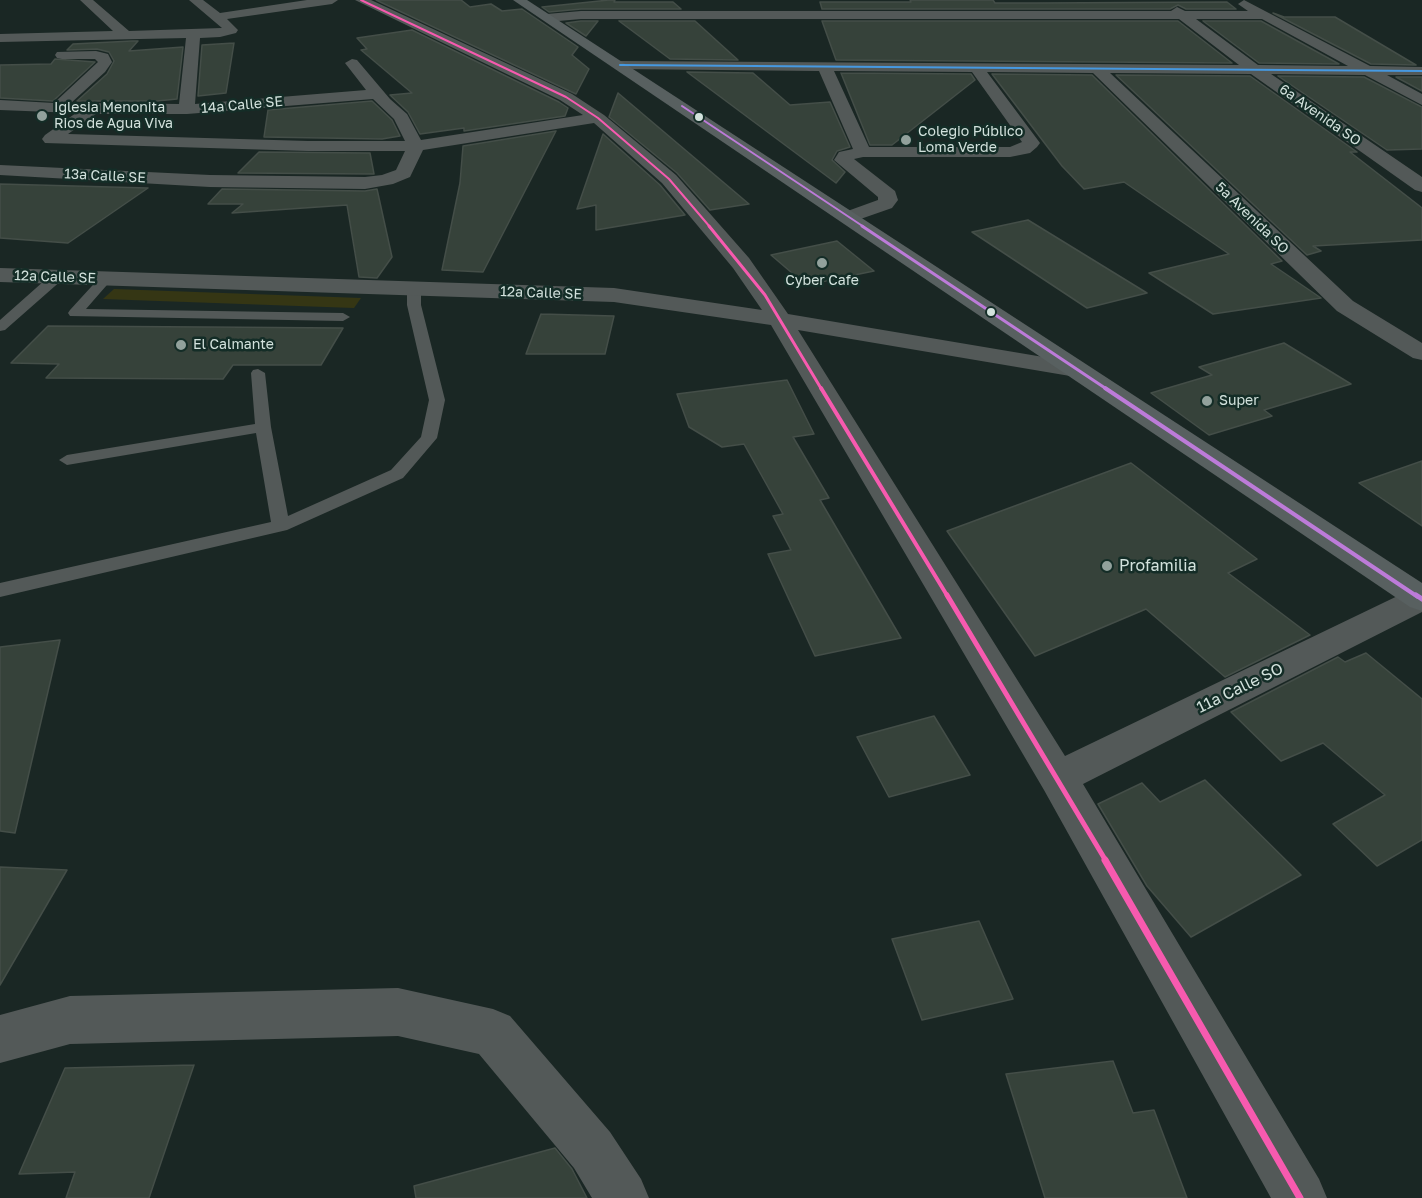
<!DOCTYPE html>
<html>
<head>
<meta charset="utf-8">
<style>
  body { margin:0 }
  canvas { display:block; background:#1a2724 }
</style>
</head>
<body>
<canvas width="1422" height="1198"></canvas>
<script>
const g = document.querySelector('canvas').getContext('2d');
g.lineJoin = 'round';
function fill(path, color) { g.fillStyle = color; g.fill(path, 'evenodd'); }
const poly = rows => new Path2D(rows.map(r => 'M' + r).join(''));
function strokePath(path, color, width, dash) { g.strokeStyle = color; g.lineWidth = width; g.lineCap = dash ? 'butt' : 'round'; g.setLineDash(dash || []); g.stroke(path); }
function label(font, color, halo, rows, align = 'center') {
  g.font = font + ' "Golos Text",sans-serif'; g.lineWidth = 5; g.setLineDash([]); g.textBaseline = 'middle'; g.strokeStyle = halo; g.fillStyle = color; for (const [text, x, y, turn = 0] of rows) {
    g.save(); g.translate(x, y); g.rotate((+turn || 0) * Math.PI / 180); g.textAlign = isNaN(turn) ? turn : align; if (halo) g.strokeText(text, 0, 0); g.fillText(text, 0, 0); g.restore();
  }
}
fill(poly([
  [114,289,361,298,354,308,103,299]
]), '#353614');
const building = poly([
  [376,0,461,0,470,7,491,4,502,11,522,9,578,47,572,55,589,69,576,94,376,0],
  [609,0,615,0,614,2,673,2,681,9,581,9,549,12,542,7,609,0],
  [910,0,993,0,995,3,1036,3,1227,2,1236,9,1186,9,1178,5,1170,9,822,9,820,2,911,2,910,0],
  [1273,13,1284,17,1335,17,1416,65,1371,64,1273,13],
  [581,21,598,21,586,36,566,23,581,21],
  [619,21,695,21,738,60,670,59,619,21],
  [822,21,1178,21,1232,63,836,60,822,21],
  [1203,21,1261,21,1339,64,1259,63,1203,21],
  [412,30,559,102,568,108,565,116,464,131,464,128,420,134,408,112,390,95,412,93,361,50,367,49,357,38,412,30],
  [132,41,138,41,129,51,183,47,177,99,157,101,77,101,107,74,114,61,109,52,97,49,67,50,73,44,132,41],
  [234,43,226,93,198,96,202,45,234,43],
  [55,59,95,62,53,101,0,98,0,65,51,64,55,59],
  [687,72,753,73,790,105,830,102,850,147,837,151,832,160,845,172,836,183,687,72],
  [841,73,971,74,975,80,892,145,870,145,841,73],
  [992,74,1092,75,1282,261,1271,264,1321,298,1213,314,1149,273,1229,254,1124,182,1084,189,1062,166,992,74],
  [1116,75,1250,76,1357,152,1350,152,1422,208,1422,240,1313,246,1321,251,1307,255,1116,75],
  [1278,76,1364,77,1422,107,1422,149,1387,150,1278,76],
  [1396,77,1422,77,1422,91,1396,77],
  [618,93,749,204,710,210,677,173,609,117,618,93],
  [372,101,392,120,400,136,382,139,264,137,268,110,372,101],
  [556,131,483,272,442,270,460,183,463,146,556,131],
  [603,134,660,185,685,215,596,230,596,205,577,209,603,134],
  [259,152,370,153,374,174,238,173,259,152],
  [0,184,148,188,68,243,0,238,0,184],
  [222,189,365,191,377,189,392,257,377,278,359,277,347,205,232,213,243,204,208,204,222,189],
  [1028,220,1147,293,1087,308,972,232,1028,220],
  [837,241,874,271,806,285,771,255,837,241],
  [541,314,614,316,605,354,526,354,541,314],
  [48,326,205,327,343,328,321,365,233,365,223,379,46,378,59,364,11,363,48,326],
  [1284,343,1351,384,1264,410,1272,416,1209,435,1151,393,1212,375,1199,367,1284,343],
  [787,380,814,434,793,437,829,498,820,500,901,638,815,656,768,554,791,550,773,516,783,514,744,444,722,447,689,427,677,394,787,380],
  [1422,461,1422,526,1359,483,1422,461],
  [1131,463,1257,559,1228,573,1310,635,1225,677,1146,609,1035,656,947,531,1131,463],
  [60,640,15,833,0,831,0,647,60,640],
  [1366,653,1422,699,1422,840,1377,866,1333,824,1385,795,1323,743,1281,761,1231,712,1338,657,1345,662,1366,653],
  [934,716,970,775,889,797,857,737,934,716],
  [1205,780,1301,875,1191,937,1147,886,1098,804,1142,783,1160,802,1205,780],
  [0,867,67,870,0,985,0,867],
  [979,921,1013,999,922,1020,892,939,979,921],
  [1113,1061,1133,1113,1154,1110,1187,1198,1045,1198,1006,1074,1113,1061],
  [194,1065,149,1198,66,1198,75,1172,19,1174,65,1068,194,1065],
  [555,1148,572,1169,587,1198,416,1198,414,1186,555,1148]
]);
fill(building, '#36423a');
strokePath(building, '#444e48', 1.5);
fill(poly([
  [58,272,64,276,63,279,5,330,0,331,0,320,53,273,58,272],
  [107,274,113,278,86,309,343,313,350,317,343,321,70,316,68,313,70,310,102,275,107,274],
  [414,284,421,288,421,305,445,400,437,438,403,478,287,530,0,597,0,583,271,522,256,433,67,465,59,460,67,455,255,424,251,373,253,370,258,369,265,373,271,427,288,516,391,470,421,437,429,400,407,305,407,288,414,284]
]), '#535958');
fill(poly([
  [80,0,93,0,129,31,222,28,189,0,203,0,220,13,307,0,338,0,332,4,227,19,238,30,236,33,220,37,200,38,195,104,366,90,345,63,352,59,357,60,390,99,407,114,421,140,583,115,560,100,355,0,371,0,572,94,604,115,676,175,749,258,788,314,1085,364,1089,369,1085,374,1076,377,798,330,1065,756,1410,590,1422,586,1422,612,1083,784,1319,1179,1327,1198,1271,1198,1044,790,771,325,614,302,0,282,0,268,614,288,762,310,733,268,662,183,594,123,423,150,410,177,393,184,365,189,210,187,0,175,0,165,210,175,365,177,382,175,396,170,405,151,308,151,45,143,42,139,45,135,76,113,0,110,0,100,54,103,98,62,95,59,62,59,57,58,55,55,57,52,96,51,108,54,112,62,105,72,71,103,179,104,186,38,0,42,0,34,113,31,80,0],
  [373,99,394,119,405,141,308,141,68,134,96,114,187,114,373,99],
  [1244,0,1370,66,1422,67,1422,75,1387,75,1422,94,1422,105,1365,75,1271,74,1422,177,1422,192,1415,190,1251,74,1110,73,1353,301,1422,343,1422,360,1413,358,1337,311,1093,73,987,72,1040,143,1037,147,1030,153,1010,157,863,157,854,159,895,191,898,200,892,208,849,223,842,221,839,217,842,213,878,200,878,197,834,160,839,152,853,149,819,71,620,69,613,65,620,61,1239,65,1179,19,581,19,547,22,541,18,547,14,581,11,1171,11,1177,7,1185,11,1248,11,1238,4,1244,0],
  [1196,19,1262,19,1348,66,1258,65,1196,19],
  [834,71,972,72,1022,142,1010,147,869,147,834,71],
  [398,988,493,1009,510,1016,610,1132,641,1179,649,1198,592,1198,574,1168,479,1054,398,1036,70,1044,0,1063,0,1015,70,996,398,988]
]), '#535958');
fill(poly([
  [513,0,527,0,1422,583,1422,611,1410,607,513,0]
]), '#586060');
strokePath(poly([
  [682,106,864,227]
]), '#bd7bd9', 2);
strokePath(poly([
  [862,226,1108,390]
]), '#bd7bd9', 3);
strokePath(poly([
  [1105,388,1418,597]
]), '#bd7bd9', 4);
strokePath(poly([
  [1416,595,1422,599]
]), '#bd7bd9', 5);
strokePath(poly([
  [361,0,566,97,598,118,669,179,710,227]
]), '#f75aaf', 2);
strokePath(poly([
  [709,226,765,295,822,390]
]), '#f75aaf', 3);
strokePath(poly([
  [821,388,948,597]
]), '#f75aaf', 4);
strokePath(poly([
  [947,595,1106,861]
]), '#f75aaf', 5);
strokePath(poly([
  [1105,860,1300,1198]
]), '#f75aaf', 7);
strokePath(poly([
  [620,65,1422,71]
]), '#4699e1', 2);
for (const [x, y, r, color] of [
  [42,116,6,"#92a19c"],
  [699,117,5,"#d3e2dd"],
  [906,140,6,"#92a19c"],
  [822,263,6,"#92a19c"],
  [991,312,5,"#d3e2dd"],
  [181,345,6,"#92a19c"],
  [1207,401,6,"#92a19c"],
  [1107,566,6,"#92a19c"]
]) { const dot = new Path2D(); dot.arc(x, y, r, 0, 2 * Math.PI); g.fillStyle = color; g.fill(dot); strokePath(dot, '#142d27', 2); }
label('14px', '#d3e2dd', '#142d27', [
  ["14a Calle SE",242,105,-5],
  ["6a Avenida SO",1320,115,35],
  ["13a Calle SE",105,176,3],
  ["5a Avenida SO",1252,218,44],
  ["12a Calle SE",55,277,2],
  ["12a Calle SE",541,293,2]
]);
label('14px', '#d3e2dd', '#142d27', [
  ["Iglesia Menonita",54,108],
  ["Rios de Agua Viva",54,124],
  ["Colegio Público",918,132],
  ["Loma Verde",918,148],
  ["Cyber Cafe",822,281,"center"],
  ["El Calmante",193,345],
  ["Super",1219,401]
], 'left');
label('16px', '#d3e2dd', '#142d27', [
  ["Profamilia",1119,566]
], 'left');
label('16px', '#d3e2dd', '#142d27', [
  ["11a Calle SO",1240,688,-26]
]);
</script>
</body>
</html>
